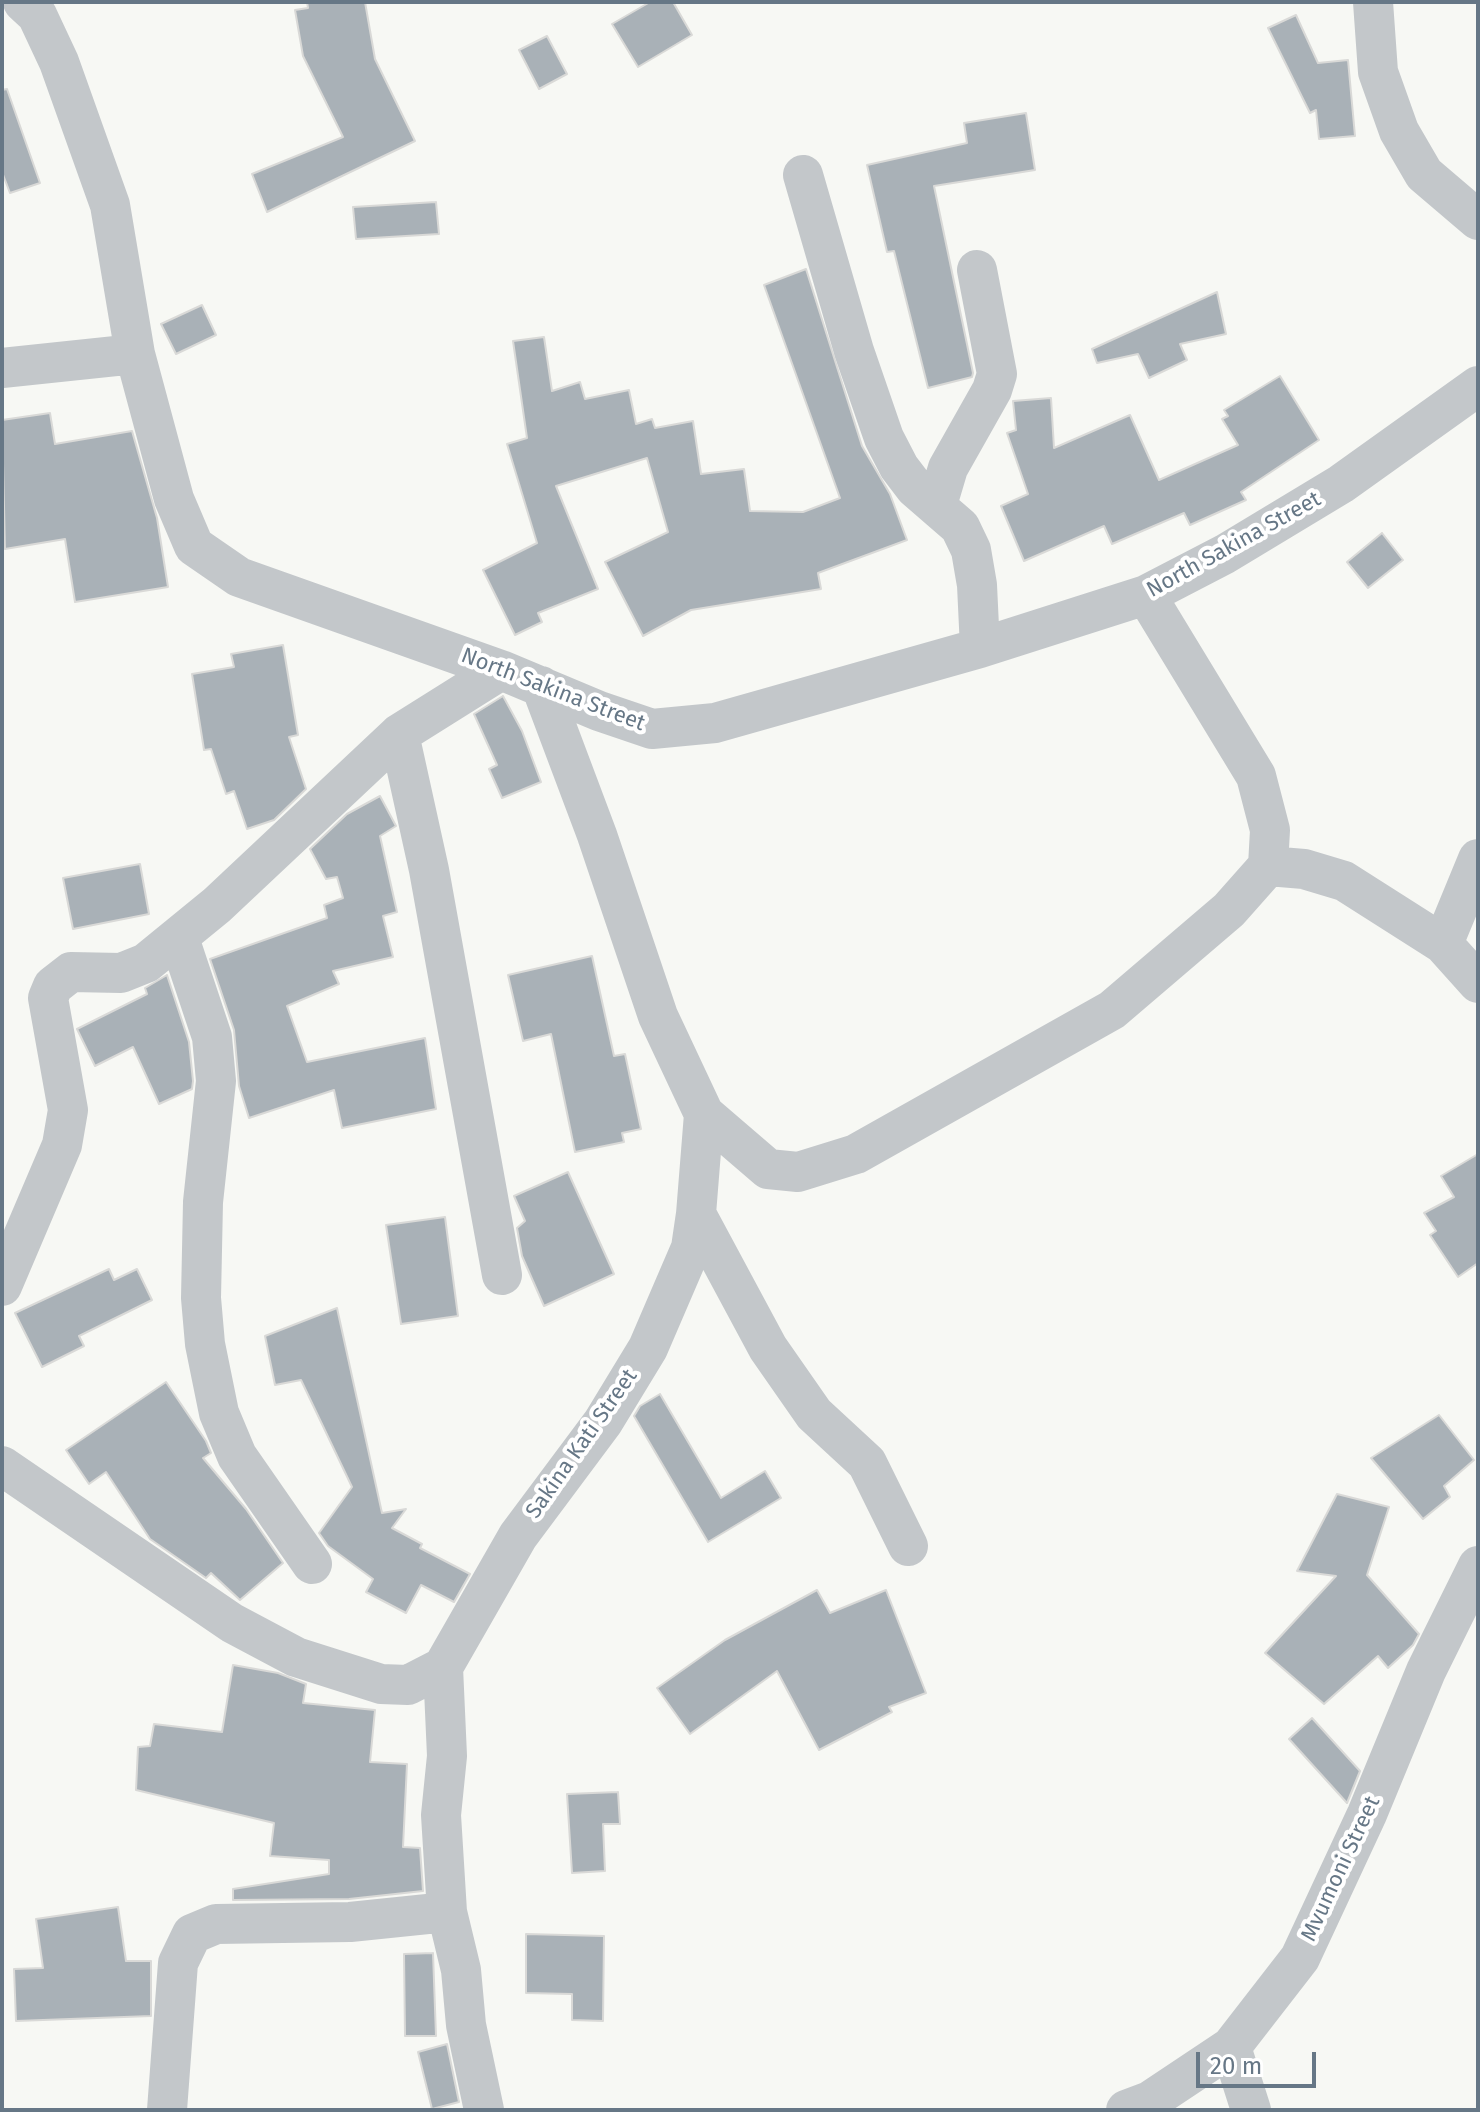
<!DOCTYPE html>
<html>
<head>
<meta charset="utf-8">
<style>
  body { margin:0 }
  #map { position:relative; width:1480px; height:2112px; overflow:hidden; background:#f7f8f4; font-family:"Fira Sans",sans-serif }
  canvas { display:block }
  .frame { position:absolute; inset:0; border:4px solid #667786; pointer-events:none }
  .scale { position:absolute; left:1196px; top:2052px; width:120px; height:36px; box-sizing:border-box; border:4px solid #667786; border-top:0; padding-left:10px; font-size:24px; line-height:28px; white-space:nowrap; color:#667786; -webkit-text-stroke:6px #fff; paint-order:stroke }
</style>
</head>
<body>
<div id="map">
<canvas width="1480" height="2112"></canvas>
<div class="frame"></div>
<div class="scale">20 m</div>
</div>
<script>
const g = document.querySelector('canvas').getContext('2d');
g.lineJoin = 'round';
function fill(path, color) { g.fillStyle = color; g.fill(path, 'evenodd'); }
const poly = rows => new Path2D(rows.map(r => 'M' + r).join(''));
function strokePath(path, color, width, dash) { g.strokeStyle = color; g.lineWidth = width; g.lineCap = dash ? 'butt' : 'round'; g.setLineDash(dash || []); g.stroke(path); }
function label(font, color, halo, rows, align = 'center') {
  g.font = font + ' "Fira Sans",sans-serif'; g.lineWidth = 8; g.setLineDash([]); g.textBaseline = 'middle'; g.strokeStyle = halo; g.fillStyle = color; for (const [text, x, y, turn = 0] of rows) {
    g.save(); g.translate(x, y); g.rotate((+turn || 0) * Math.PI / 180); g.textAlign = isNaN(turn) ? turn : align; if (halo) g.strokeText(text, 0, 0); g.fillText(text, 0, 0); g.restore();
  }
}
const building = poly([
  [307,2,365,2,375,59,415,141,267,212,252,174,343,137,303,56,295,10,308,8,307,2],
  [650,2,673,2,692,35,638,67,612,24,650,2],
  [1296,15,1318,63,1348,60,1355,136,1319,139,1316,110,1310,113,1268,28,1296,15],
  [547,36,567,74,539,89,519,50,547,36],
  [7,89,40,183,10,193,2,172,2,90,7,89],
  [1026,113,1035,170,934,186,973,373,972,377,928,388,894,251,887,252,867,165,967,143,964,123,1026,113],
  [436,202,439,234,356,239,353,207,436,202],
  [806,269,862,446,890,494,907,540,818,573,821,589,691,610,643,636,605,562,668,532,647,458,556,486,598,589,538,613,542,622,515,635,483,570,537,543,507,444,527,438,513,341,544,337,552,391,580,382,585,399,629,390,636,424,652,419,655,428,693,421,701,474,744,469,750,511,803,512,840,498,764,285,806,269],
  [1217,292,1226,334,1180,344,1187,360,1149,378,1138,354,1097,363,1092,349,1217,292],
  [202,305,216,335,176,354,161,324,202,305],
  [1280,376,1319,440,1241,492,1246,500,1190,525,1184,513,1112,544,1104,526,1024,561,1001,506,1028,494,1007,433,1016,430,1013,401,1051,398,1054,448,1130,415,1159,480,1238,445,1222,419,1228,416,1224,410,1280,376],
  [50,413,55,444,132,431,157,518,168,587,75,602,65,539,5,549,2,420,50,413],
  [1382,533,1403,560,1368,588,1347,562,1382,533],
  [283,645,298,735,289,737,306,789,274,820,247,829,234,791,226,794,211,749,204,750,192,674,234,667,231,654,283,645],
  [503,696,522,731,541,782,502,798,489,769,497,765,474,714,503,696],
  [380,796,396,826,380,836,397,912,383,916,393,957,333,971,339,984,287,1006,307,1062,425,1038,436,1109,342,1128,334,1090,249,1118,239,1086,234,1030,210,959,327,918,324,905,343,898,337,877,326,879,310,849,347,814,380,796],
  [140,864,149,914,73,929,63,878,140,864],
  [592,956,614,1056,625,1054,641,1129,622,1133,624,1142,575,1152,551,1034,523,1041,508,975,592,956],
  [167,975,189,1042,193,1081,192,1089,159,1104,133,1047,95,1066,77,1029,147,994,145,988,167,975],
  [1478,1154,1478,1263,1458,1277,1430,1235,1436,1231,1424,1213,1454,1197,1441,1176,1478,1154],
  [568,1172,614,1274,544,1306,522,1256,517,1228,525,1221,514,1196,568,1172],
  [445,1217,458,1316,401,1324,386,1225,445,1217],
  [109,1269,114,1280,137,1269,152,1300,79,1336,84,1346,42,1367,15,1313,109,1269],
  [337,1308,382,1513,406,1509,392,1528,422,1544,420,1548,470,1574,454,1602,421,1585,406,1613,366,1592,373,1579,328,1546,319,1533,352,1487,301,1380,275,1385,265,1336,337,1308],
  [166,1382,206,1441,211,1453,203,1458,246,1509,283,1563,240,1600,211,1573,206,1578,150,1539,106,1472,89,1484,66,1450,166,1382],
  [660,1394,721,1498,765,1471,781,1498,708,1542,634,1416,640,1406,660,1394],
  [1439,1415,1474,1460,1444,1486,1450,1497,1423,1519,1371,1458,1439,1415],
  [1337,1494,1389,1507,1367,1575,1419,1634,1413,1645,1388,1668,1378,1656,1324,1704,1265,1653,1336,1576,1297,1571,1337,1494],
  [817,1590,830,1613,886,1590,926,1693,889,1707,892,1712,819,1750,777,1671,690,1734,657,1688,725,1640,817,1590],
  [233,1665,278,1673,306,1684,303,1703,375,1710,370,1762,407,1764,403,1847,420,1848,423,1891,349,1899,233,1900,233,1889,329,1874,329,1860,270,1856,274,1823,136,1790,138,1747,150,1746,154,1724,222,1732,233,1665],
  [1312,1718,1360,1771,1347,1803,1289,1739,1312,1718],
  [618,1792,620,1824,603,1824,605,1871,572,1873,567,1794,618,1792],
  [118,1907,126,1961,151,1961,151,2016,16,2021,14,1969,43,1968,36,1919,118,1907],
  [526,1934,604,1936,603,2021,572,2020,572,1994,526,1993,526,1934],
  [433,1953,436,2036,405,2036,404,1954,433,1953],
  [447,2044,459,2102,432,2109,418,2052,447,2044]
]);
fill(building, '#a9b1b7');
strokePath(building, '#d9d9d7', 2);
strokePath(poly([
  [23,2,37,15,59,62,110,205,135,354,174,499,194,546,239,577,501,670,599,711,652,729,715,723,980,648,1146,595,1225,554,1341,484,1478,386],
  [1373,2,1378,72,1399,131,1424,174,1478,220],
  [803,175,854,351,884,438,899,467,915,488,960,527,971,550,977,585,980,648],
  [2,368,135,354],
  [937,505,948,468,992,390,997,374,977,270],
  [399,734,429,870,502,1275],
  [1268,866,1304,869,1344,881,1443,944,1478,983],
  [179,938,212,1037,216,1081,203,1202,201,1298,205,1344,219,1413,237,1456,312,1564],
  [1443,944,1478,859],
  [704,1114,768,1169,798,1172,856,1154,1112,1010,1229,910,1268,866,1270,830,1256,776,1146,595],
  [696,1214,768,1348,814,1414,867,1463,908,1546],
  [2,1286,62,1145,68,1110,48,998,53,986,71,972,121,973,146,963,217,905,399,734,501,670],
  [2,1466,232,1623,296,1657,381,1684,408,1685,443,1667,518,1536,603,1422,648,1348,691,1248,696,1214,704,1114,658,1016,597,835,541,686],
  [443,1667,447,1756,441,1815,447,1912,461,1970,466,2025,484,2110],
  [1231,2047,1251,2110],
  [167,2110,178,1963,192,1934,216,1924,350,1922,447,1912],
  [1126,2110,1150,2101,1231,2047,1300,1958,1367,1814,1426,1671,1478,1566]
]), '#c3c7ca', 40);
label('22px', '#667786', '#fff', [
  ["North Sakina Street",1234,545,-29],
  ["North Sakina Street",553,690,21],
  ["Sakina Kati Street",582,1444,-55],
  ["Mvumoni Street",1341,1869,-65]
]);
</script>
</body>
</html>
